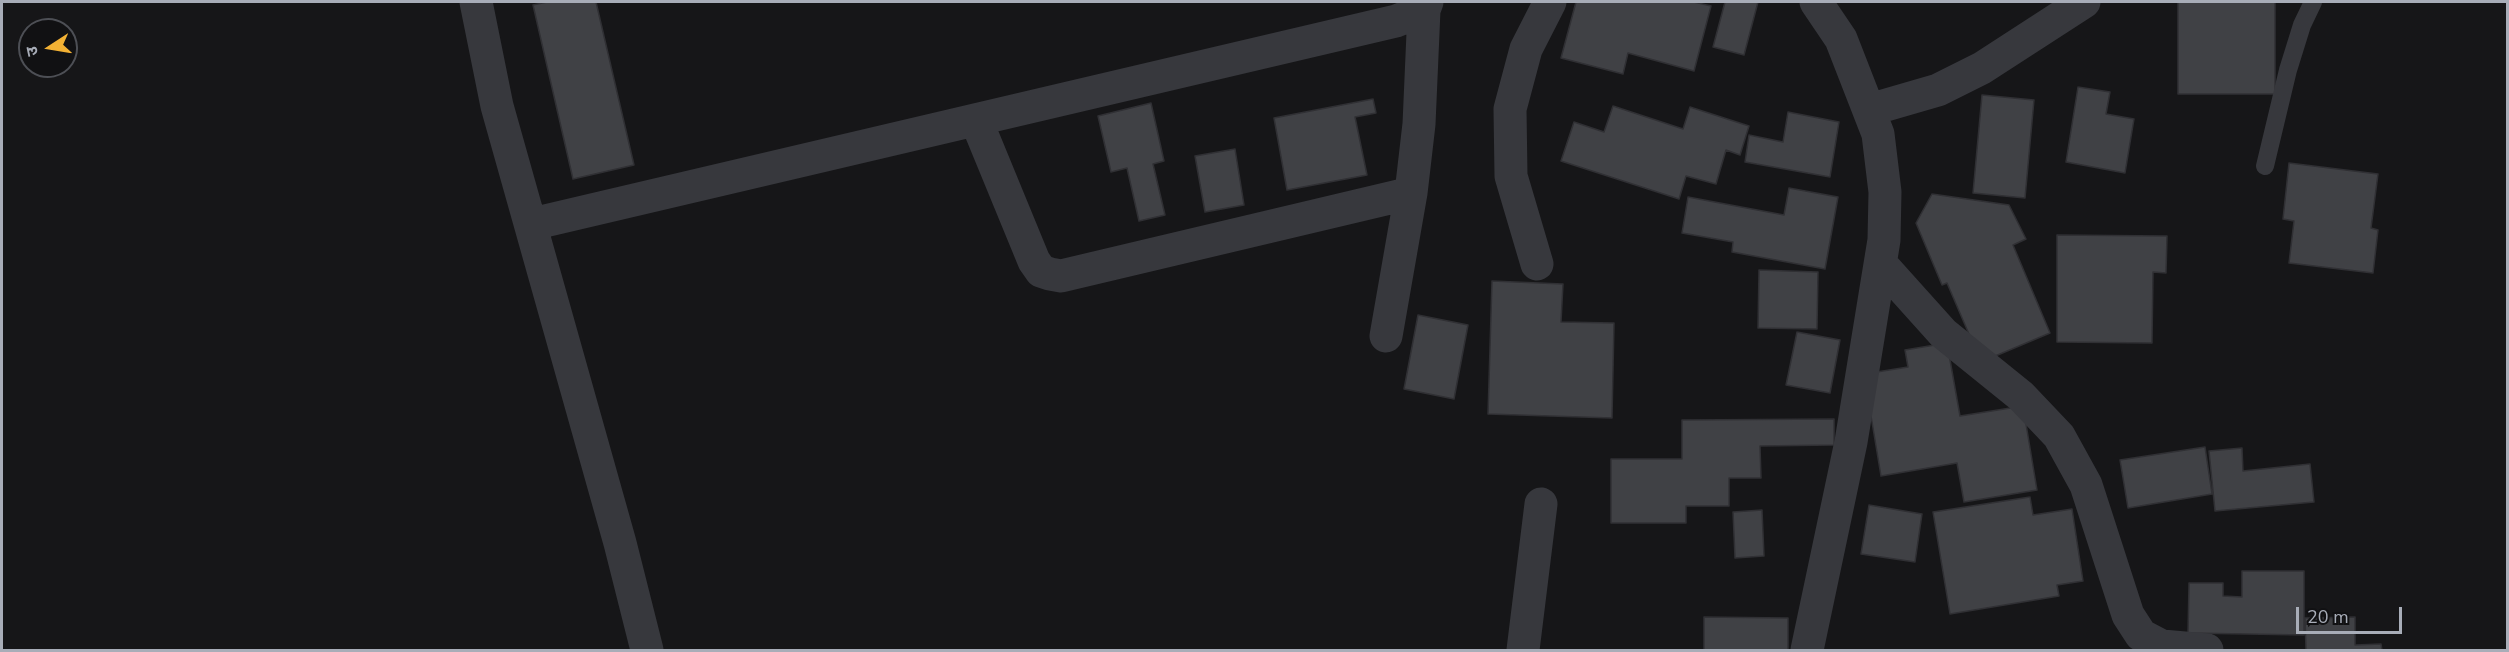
<!DOCTYPE html>
<html>
<head>
<meta charset="utf-8">
<style>
  body { margin:0 }
  #map { position:relative; width:2509px; height:652px; overflow:hidden; background:#161618; font-family:"Nunito Sans","Noto Sans Devanagari",sans-serif }
  canvas { display:block }
  .frame { position:absolute; inset:0; border:3px solid #a8adb8; pointer-events:none }
  .north { position:absolute; left:18px; top:18px; width:60px; height:60px; box-sizing:border-box; background:#111113; border:2px solid #4d4f55; border-radius:50%; rotate:258deg; font-size:16px; font-weight:700; line-height:24px; text-align:center; color:#a8adb8 }
  .north::after { content:''; display:block; margin:auto; width:21px; height:27px; background:#f2b134; clip-path:polygon(50% 0,100% 100%,50% 72%,0 100%) }
  .scale { position:absolute; left:2296px; top:607px; width:106px; height:27px; box-sizing:border-box; border:3px solid #a8adb8; border-top:0; padding-left:8px; font-size:18px; line-height:21px; white-space:nowrap; color:#a8adb8; -webkit-text-stroke:4px #111113; paint-order:stroke }
</style>
</head>
<body>
<div id="map">
<canvas width="2509" height="652"></canvas>
<div class="frame"></div>
<div class="north">उ</div>
<div class="scale">20 m</div>
</div>
<script>
const g = document.querySelector('canvas').getContext('2d');
g.lineJoin = 'round';
function fill(path, color) { g.fillStyle = color; g.fill(path, 'evenodd'); }
const poly = rows => new Path2D(rows.map(r => 'M' + r).join(''));
function strokePath(path, color, width, dash) { g.strokeStyle = color; g.lineWidth = width; g.lineCap = dash ? 'butt' : 'round'; g.setLineDash(dash || []); g.stroke(path); }
const building = poly([
  [547,2,596,2,634,165,573,179,533,5,547,2],
  [1576,2,1694,2,1711,6,1694,71,1628,53,1623,74,1561,58,1576,2],
  [1725,2,1758,2,1744,55,1713,47,1725,2],
  [2178,2,2275,2,2275,94,2178,94,2178,2],
  [2078,87,2110,92,2106,114,2134,119,2125,173,2066,162,2078,87],
  [1982,95,2034,100,2025,198,1973,193,1982,95],
  [1373,99,1376,113,1355,117,1367,175,1287,190,1274,118,1373,99],
  [1151,103,1164,161,1153,164,1165,215,1139,221,1127,168,1111,172,1098,116,1151,103],
  [1613,106,1683,129,1690,107,1749,126,1740,155,1726,150,1716,184,1686,176,1679,199,1561,161,1574,122,1604,132,1613,106],
  [1788,112,1839,122,1830,177,1745,162,1749,135,1783,142,1788,112],
  [1235,149,1244,205,1205,212,1195,156,1235,149],
  [2289,163,2378,174,2371,228,2378,230,2373,273,2289,263,2294,221,2283,219,2289,163],
  [1789,188,1838,197,1825,269,1732,252,1733,242,1682,233,1688,197,1784,215,1789,188],
  [1932,194,2009,205,2026,239,2013,245,2050,333,1981,362,1947,283,1942,285,1916,223,1932,194],
  [2057,235,2167,236,2166,273,2153,272,2152,343,2057,342,2057,235],
  [1759,270,1818,272,1817,329,1758,328,1759,270],
  [1492,281,1563,284,1561,322,1614,323,1612,418,1488,414,1492,281],
  [1418,315,1468,325,1454,399,1404,389,1418,315],
  [1797,332,1840,340,1830,393,1786,385,1797,332],
  [1947,343,1960,416,2023,406,2037,490,1964,502,1957,463,1881,476,1864,374,1908,367,1905,350,1947,343],
  [1834,419,1834,445,1760,446,1761,478,1729,478,1729,506,1686,506,1686,523,1611,523,1611,459,1682,459,1682,420,1834,419],
  [2205,447,2212,494,2128,508,2120,460,2205,447],
  [2242,448,2243,471,2310,464,2314,502,2215,511,2209,451,2242,448],
  [2030,497,2033,515,2072,509,2083,581,2057,585,2059,596,1950,614,1933,512,2030,497],
  [1869,505,1922,514,1915,562,1861,554,1869,505],
  [1762,510,1764,556,1735,558,1733,512,1762,510],
  [2242,571,2304,571,2304,635,2188,633,2189,583,2223,583,2223,596,2242,597,2242,571],
  [1704,617,1788,618,1788,650,1704,650,1704,617],
  [2355,617,2355,645,2381,644,2382,650,2306,650,2305,618,2355,617]
]);
fill(building, '#404145');
strokePath(building, '#303034', 1.5);
strokePath(poly([
  [2265,166,2288,70,2302,25,2313,2]
]), '#37383d', 18);
strokePath(poly([
  [476,2,497,106,620,543,647,650],
  [1869,110,1938,90,1982,68,2084,2],
  [976,120,1034,261,1041,271,1050,274,1061,276,1411,193],
  [532,224,1396,21,1424,10],
  [1537,264,1511,176,1510,109,1526,49,1550,2],
  [1881,264,1943,333,2021,396,2059,436,2086,485,2128,615,2141,635,2162,646,2207,650],
  [1386,336,1411,193,1419,124,1424,10,1427,2],
  [1523,650,1541,504],
  [1807,650,1851,442,1884,240,1885,192,1878,134,1841,39,1816,2]
]), '#37383d', 33);
</script>
</body>
</html>
